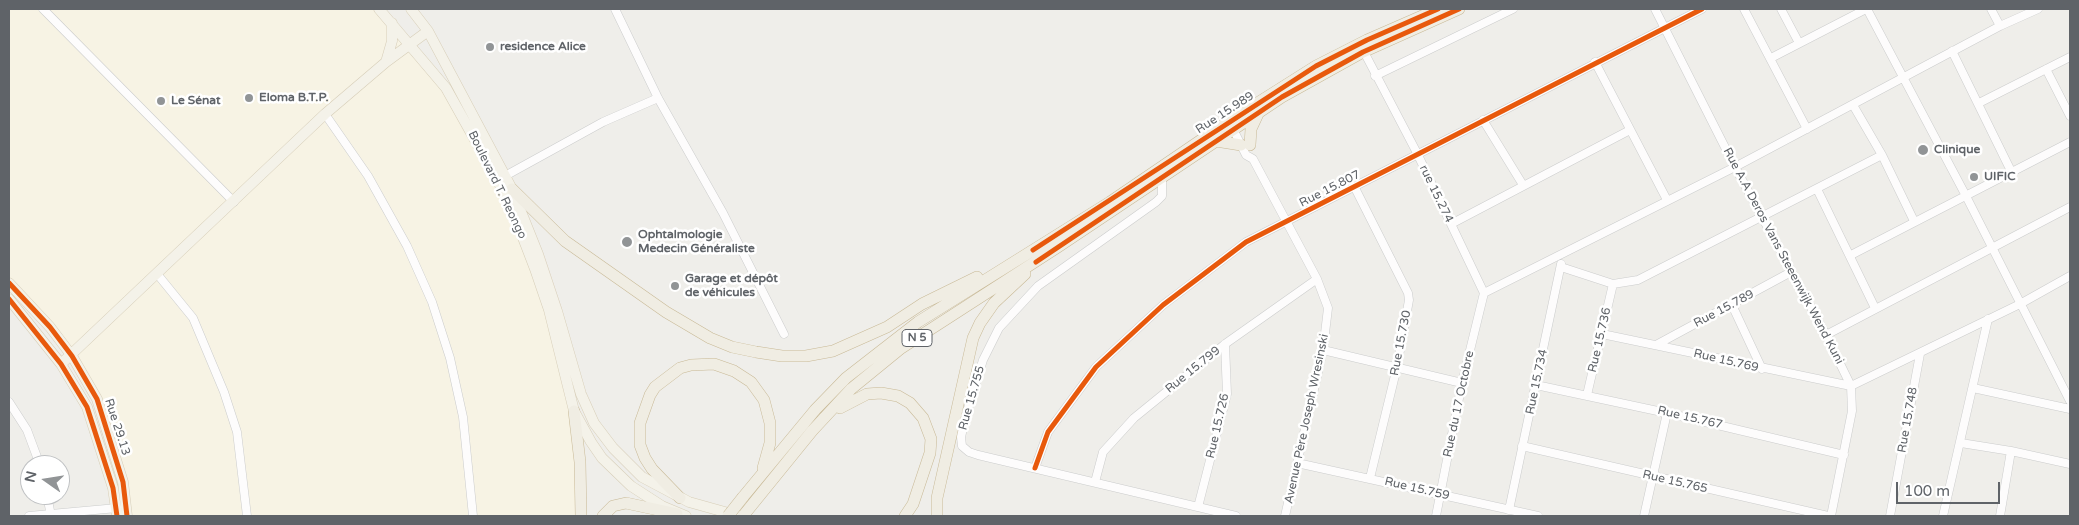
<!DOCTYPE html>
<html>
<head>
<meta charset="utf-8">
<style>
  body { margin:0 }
  #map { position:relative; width:2079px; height:525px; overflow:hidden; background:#efeeea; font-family:"Varela Round",sans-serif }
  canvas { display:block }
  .frame { position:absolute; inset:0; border:10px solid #5f6368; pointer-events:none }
  .north { position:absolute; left:20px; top:455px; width:50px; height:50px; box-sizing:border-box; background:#fff; border:1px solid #bfc1c3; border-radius:50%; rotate:283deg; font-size:14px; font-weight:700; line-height:20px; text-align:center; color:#5f6368 }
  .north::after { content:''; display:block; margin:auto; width:18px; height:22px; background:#919496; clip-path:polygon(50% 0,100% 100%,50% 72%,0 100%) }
  .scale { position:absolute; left:1896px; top:482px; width:104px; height:22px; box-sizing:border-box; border:2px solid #5f6368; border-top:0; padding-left:6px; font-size:15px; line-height:18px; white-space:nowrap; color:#5f6368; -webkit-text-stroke:4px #fff; paint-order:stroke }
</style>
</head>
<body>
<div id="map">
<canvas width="2079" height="525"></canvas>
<div class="frame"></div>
<div class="north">N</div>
<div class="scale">100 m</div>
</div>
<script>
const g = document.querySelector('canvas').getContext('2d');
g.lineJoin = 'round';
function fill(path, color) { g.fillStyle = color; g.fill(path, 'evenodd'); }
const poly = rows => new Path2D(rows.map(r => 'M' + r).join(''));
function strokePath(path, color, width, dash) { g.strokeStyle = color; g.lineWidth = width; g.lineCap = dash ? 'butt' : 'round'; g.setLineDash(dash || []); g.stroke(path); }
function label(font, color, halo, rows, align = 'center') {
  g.font = font + ' "Varela Round",sans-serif'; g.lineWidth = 5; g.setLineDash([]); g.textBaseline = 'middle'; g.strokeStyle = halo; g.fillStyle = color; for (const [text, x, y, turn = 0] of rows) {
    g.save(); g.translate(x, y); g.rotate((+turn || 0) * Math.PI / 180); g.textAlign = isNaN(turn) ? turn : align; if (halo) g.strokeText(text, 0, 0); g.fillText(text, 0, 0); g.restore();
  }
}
fill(poly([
  [9,9,379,9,436,75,515,217,567,382,580,516,127,516,97,399,72,356,9,284]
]), '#f7f3e4');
const minor = poly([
  [43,9,234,202],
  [615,9,658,98,723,213,784,334],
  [1655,9,1735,167,1826,335,1851,386,1852,411,1831,516],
  [1744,9,1807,129],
  [1781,9,1799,43],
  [1867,9,1966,196,2070,401],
  [1991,9,2000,26],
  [1362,48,1417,153,1484,293],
  [1952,51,2011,171],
  [1771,58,1866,9],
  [1595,62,1667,200],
  [2046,69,2070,116],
  [1375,76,1513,9],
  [1979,103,2070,57],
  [1853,105,1882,155,1914,221],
  [325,114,368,176,407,246,432,302,450,358,463,417,473,516],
  [1483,120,1523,185],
  [1232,127,1246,155,1253,159,1317,279,1328,308,1323,350,1285,516],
  [505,176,603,122,658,98],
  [1162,178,1162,196,1156,202,1038,286,999,328,983,360,966,415,961,437,962,446,969,452,978,455,1236,516],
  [1355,188,1408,293,1409,300,1397,367,1370,478],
  [1817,189,1875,308],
  [1451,224,1630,130],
  [1851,255,2070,142],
  [1561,267,1613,284,1638,280,1882,155],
  [158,275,193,318,224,392,237,432,247,516],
  [1484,293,1735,167,2000,26,2038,9],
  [1732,305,1762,369],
  [1602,334,1851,386],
  [1826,335,2070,207],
  [1656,345,1791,272],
  [1323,350,1462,383],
  [1536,385,1667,413,1844,455],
  [1851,386,2020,304,2070,276],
  [1973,388,2070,409],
  [1587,395,1613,284],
  [9,402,27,430,40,465],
  [1961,443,2011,451,2070,464],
  [1522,446,1828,516],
  [1297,463,1538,516],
  [1035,468,1048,432,1096,367,1163,305,1246,242,1702,9],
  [1095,482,1103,452,1134,418,1225,344,1317,279],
  [47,495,51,516],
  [1198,507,1227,394,1225,344],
  [1509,510,1561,264],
  [29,516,117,508],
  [1436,516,1462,383,1484,293],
  [1644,516,1667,413],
  [1890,516,1920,354],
  [1943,516,1988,319],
  [2000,516,2011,451]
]);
const major = poly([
  [379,9,446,88,498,181,515,217,535,269,549,310,574,411,591,442,602,458,631,486,662,506,686,516],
  [411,9,428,31,512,189,538,254,557,311,581,394,594,423,613,448,642,477,689,502,739,516],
  [386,62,392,41,392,23],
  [9,283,50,327,72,356,97,399,123,482,127,516],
  [9,299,61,364,87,407,113,488,117,516],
  [61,364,325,114,386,62,428,31]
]);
const highway = poly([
  [1216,141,1241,145],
  [1250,145,1251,129,1258,114],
  [512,189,565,241,666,312,710,338,732,347,756,352,782,356,806,356,833,351,887,327,922,304,977,277],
  [840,408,867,394,881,393,898,396,910,403,923,418,931,439,930,453,913,504,905,516],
  [574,411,580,462,581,516],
  [743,497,815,410,846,378,918,322,1110,202,1229,121,1316,66,1367,40,1438,9],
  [680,498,652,469,645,458,640,445,640,423,650,395,655,387,680,368,691,365,714,364,734,371,751,382,764,400,770,423,770,443,763,468],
  [603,516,613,506,626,503,677,514],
  [743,516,812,431,851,389,900,349,1058,247,1282,97,1363,52,1459,9],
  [937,516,937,498,973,338,980,323,994,303,1025,274]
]);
strokePath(minor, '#cbcccc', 9);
strokePath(major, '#d7ceb8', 11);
strokePath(highway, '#c8b996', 12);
strokePath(minor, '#fdfcfc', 8);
strokePath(major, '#f4f2e9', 10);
strokePath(highway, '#f0ede3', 11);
const highwayBridge = poly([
  [728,516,743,497]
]);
strokePath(highwayBridge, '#c8b996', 12, []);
strokePath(highwayBridge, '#f0ede3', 11);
strokePath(poly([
  [1033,250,1316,66,1367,40,1438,9],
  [1036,262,1282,97,1363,52,1459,9],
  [9,283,50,327,72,356,97,399,123,482,127,516],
  [9,299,61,364,87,407,113,488,117,516],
  [1035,468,1048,432,1096,367,1163,305,1246,242,1702,9]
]), '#e8590c', 5);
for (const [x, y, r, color] of [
  [490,47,5,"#919496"],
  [249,98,5,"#919496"],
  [161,101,5,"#919496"],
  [1923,150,6,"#919496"],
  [1974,177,5,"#919496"],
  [627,242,6,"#919496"],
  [675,286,5,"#919496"]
]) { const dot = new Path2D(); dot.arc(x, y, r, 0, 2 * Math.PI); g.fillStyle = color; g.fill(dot); strokePath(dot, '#fff', 2); }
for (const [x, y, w] of [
  [917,338,30]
]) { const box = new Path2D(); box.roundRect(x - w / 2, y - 8.5, w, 17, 4); g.fillStyle = '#fff'; g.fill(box); strokePath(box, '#5f6368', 1); }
label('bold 11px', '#5f6368', null, [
  ["N 5",917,338]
]);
label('bold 12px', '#5f6368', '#fff', [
  ["residence Alice",500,47],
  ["Eloma B.T.P.",259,98],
  ["Le Sénat",171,101],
  ["Clinique",1934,150],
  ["UIFIC",1984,177],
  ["Ophtalmologie",638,235],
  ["Medecin Généraliste",638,249],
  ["Garage et dépôt",685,279],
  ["de véhicules",685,293]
], 'left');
label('12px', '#5f6368', '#fff', [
  ["Rue 15.989",1225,113,-33],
  ["Boulevard T. Reongo",497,185,64],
  ["Rue 15.807",1330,189,-27],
  ["rue 15.274",1436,194,64],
  ["Rue A.A Deros Vans Steeenwijk Wend Kuni",1783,256,62],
  ["Rue 15.789",1724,309,-28],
  ["Rue 15.736",1600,340,-77],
  ["Rue 15.730",1401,343,-79],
  ["Rue 15.769",1726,361,13],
  ["Rue 15.799",1193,370,-39],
  ["Rue 15.734",1537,382,-78],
  ["Rue 15.755",972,398,-74],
  ["Rue du 17 Octobre",1459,404,-78],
  ["Rue 15.767",1690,418,13],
  ["Avenue Père Joseph Wresinski",1307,419,-78],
  ["Rue 15.748",1908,420,-80],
  ["Rue 15.726",1218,426,-77],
  ["Rue 29.13",117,427,72],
  ["Rue 15.765",1675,482,13],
  ["Rue 15.759",1417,489,13]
]);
</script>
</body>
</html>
